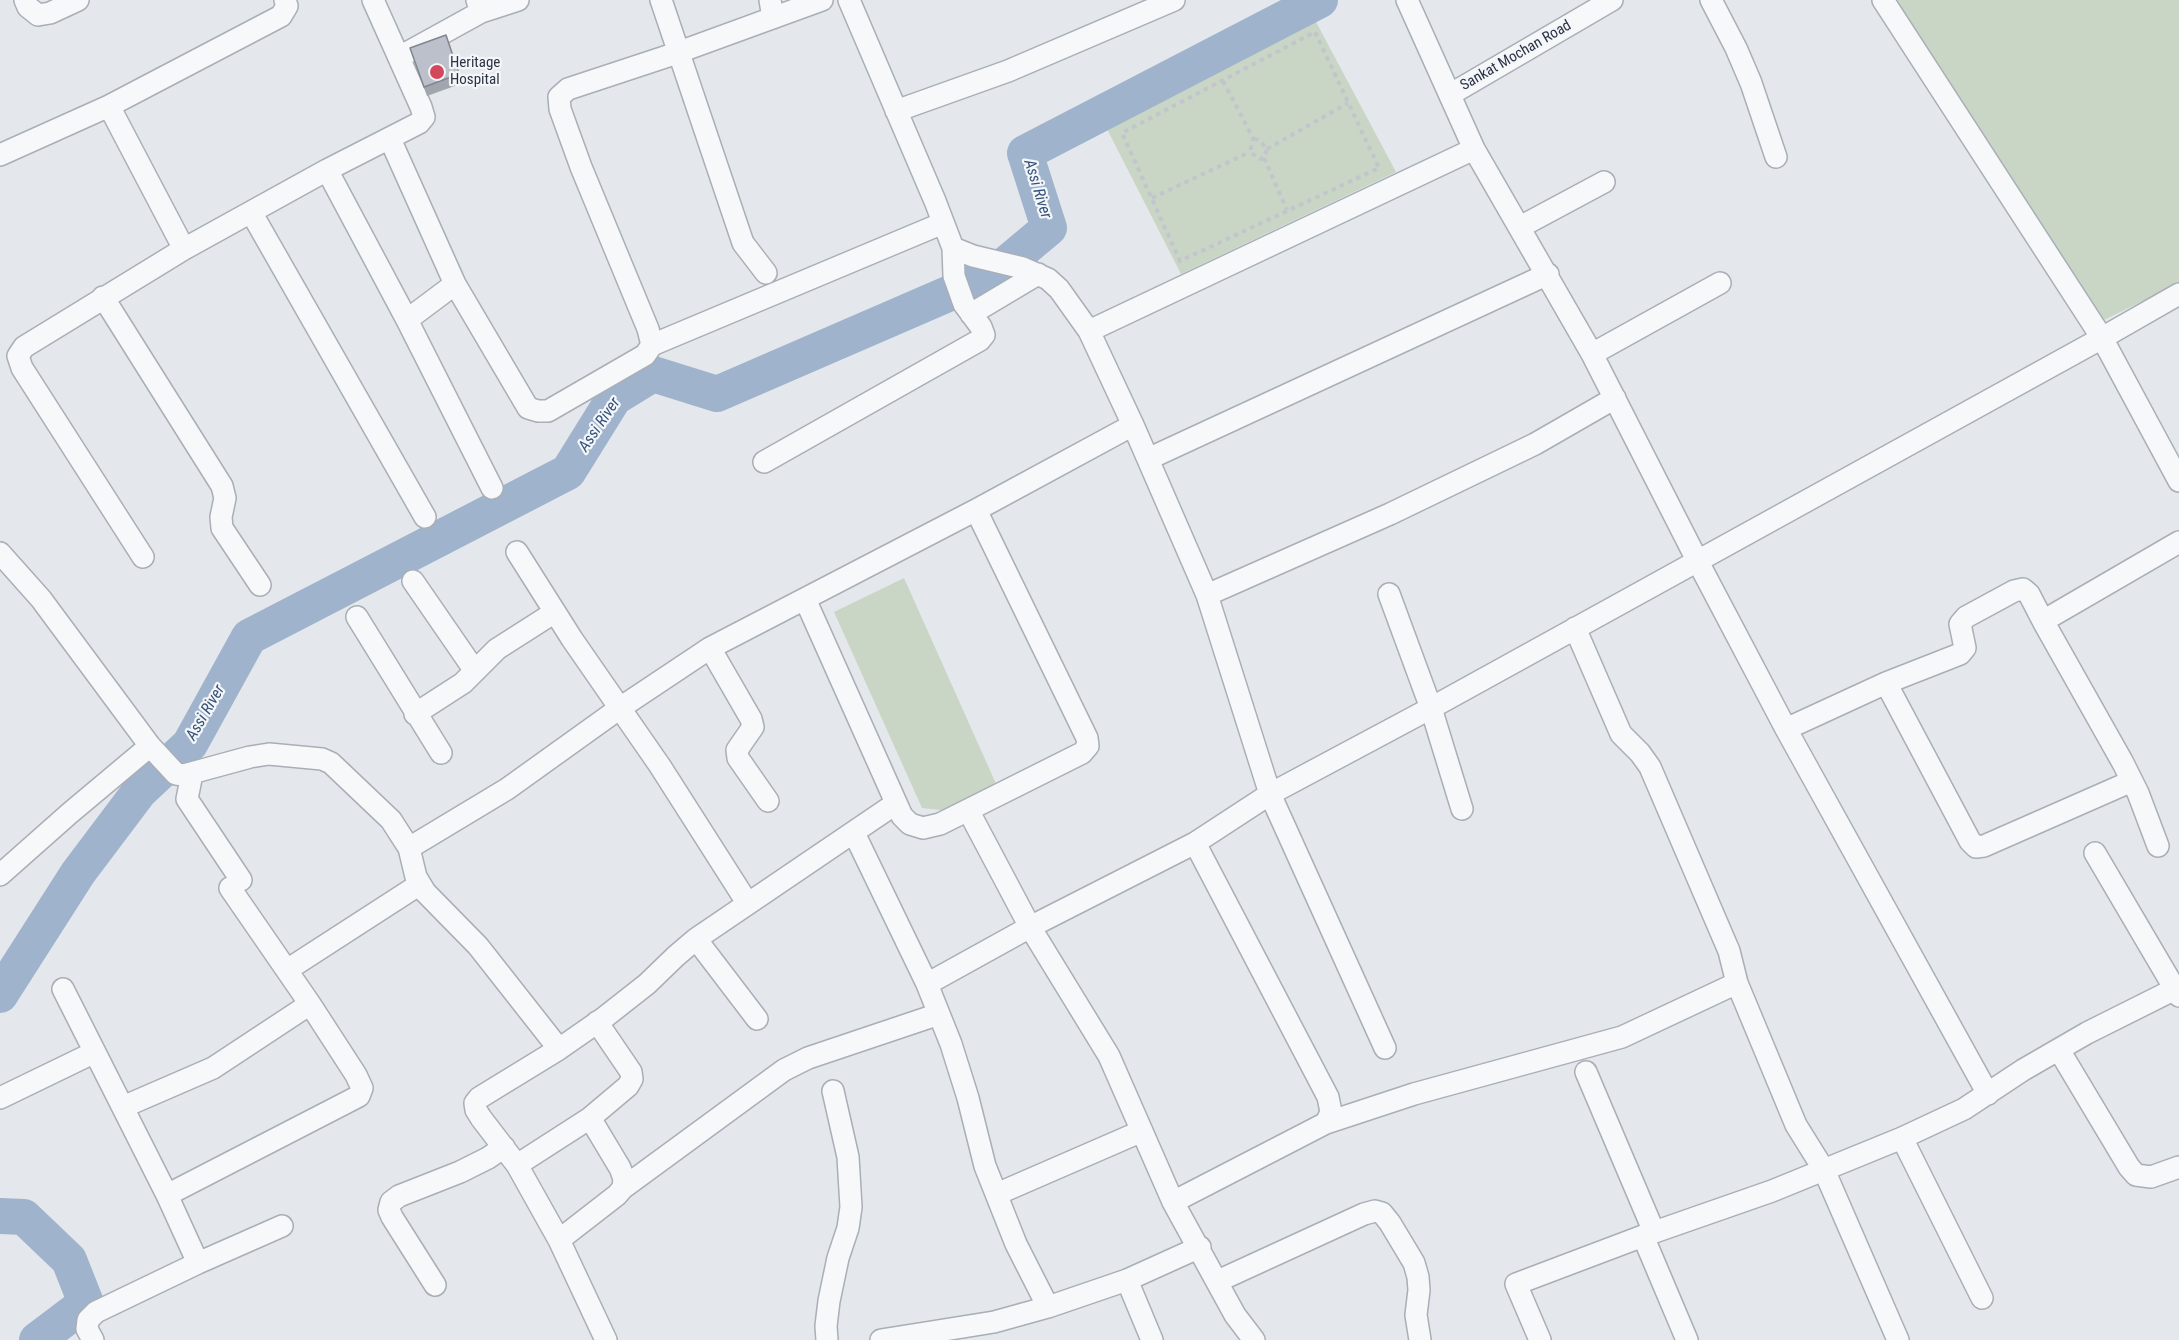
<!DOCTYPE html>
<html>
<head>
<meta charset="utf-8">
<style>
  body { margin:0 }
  canvas { display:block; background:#e4e7ec }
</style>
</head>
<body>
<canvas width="2179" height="1340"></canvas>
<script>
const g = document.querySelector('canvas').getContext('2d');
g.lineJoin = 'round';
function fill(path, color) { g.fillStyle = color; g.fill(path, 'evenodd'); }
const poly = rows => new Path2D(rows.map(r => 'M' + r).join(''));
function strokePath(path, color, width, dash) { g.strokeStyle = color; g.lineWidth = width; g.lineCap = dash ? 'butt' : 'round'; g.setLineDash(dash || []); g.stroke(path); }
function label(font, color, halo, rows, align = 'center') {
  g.font = font + ' "Roboto Condensed",sans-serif'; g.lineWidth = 4.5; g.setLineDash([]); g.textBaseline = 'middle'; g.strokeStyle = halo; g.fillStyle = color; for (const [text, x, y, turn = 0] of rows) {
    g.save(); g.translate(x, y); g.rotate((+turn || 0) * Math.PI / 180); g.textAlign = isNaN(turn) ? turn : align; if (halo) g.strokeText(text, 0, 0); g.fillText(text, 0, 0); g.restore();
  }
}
fill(poly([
  [1875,0,2179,0,2179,283,2092,326],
  [1315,20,1396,172,1181,274,1107,129],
  [904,578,997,786,949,811,922,808,834,612]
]), '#c9d6c5');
strokePath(poly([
  [0,995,78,873,139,792,190,744,249,637,568,472,614,398,653,374,717,394,994,274,1049,228,1025,153,1320,0],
  [0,1216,24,1217,69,1260,86,1303,37,1340]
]), '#9fb4cc', 36);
const minor = poly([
  [25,0,28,7,38,15,50,13,78,0],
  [477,0,481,12,518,0],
  [661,0,743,243,766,273],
  [770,0,773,18],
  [849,0,935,201,953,248,973,256,1023,268,1048,279,1059,289,1089,331,1133,425,1207,595,1270,794,1385,1048],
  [1407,0,1474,149,1592,354,1697,560,1786,729,1988,1094],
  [1711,0,1736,48,1751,83,1776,157],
  [1883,0,2102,338,2179,481],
  [403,55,481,12],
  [1451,94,1612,0],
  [109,106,184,249,327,170,419,123,424,117,421,107,373,0],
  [896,111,1008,71,1174,0],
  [390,139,455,284,407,320],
  [0,155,109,106,281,16,287,6,285,0],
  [327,170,407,320,492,488],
  [251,212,425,517],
  [1520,227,1604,182],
  [455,284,528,408,538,411,548,411,645,355,652,345,648,329,581,167,560,109,559,97,568,89,671,55,822,0],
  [103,297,222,486,225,498,221,517,222,528,260,585],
  [971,314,1038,274],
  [1089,331,1474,149],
  [652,345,943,223],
  [1592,354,1720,283],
  [1148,459,1548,274],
  [764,462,980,340,984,335,981,327,964,304,954,276,953,248],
  [517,552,572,639,660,766,748,904],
  [0,553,41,599,150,746,176,774,184,775,250,757,269,754,322,759,331,763,391,820,409,848,416,877,425,892,478,946,559,1049],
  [143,557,22,368,18,356,24,347,184,249],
  [413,581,475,671],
  [1389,594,1431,708,1462,809],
  [1207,595,1390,514,1535,444,1615,398],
  [805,599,902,816,910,824,923,828,940,824,968,810,1030,927,1109,1056,1173,1202,1235,1315,1254,1340],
  [357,617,441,753],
  [2043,621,2123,763,2138,793,2158,846],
  [1575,628,1621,734,1640,753,1650,767,1729,951,1737,983,1796,1125,1824,1170,1898,1340],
  [710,648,751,719,753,727,737,750,738,758,768,801],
  [1886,683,1970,841,1976,847,1984,846,2132,781],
  [415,714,463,683,497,649,555,612],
  [1786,729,1886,683,1960,654,1965,648,1960,624,1966,617,2014,591,2023,589,2029,594,2043,621,2179,542],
  [192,774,187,799,241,880],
  [968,810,1082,753,1088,746,1087,738,976,510],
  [854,833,927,984,1030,927,1195,843,1270,794,1431,708,2102,338,2179,294],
  [409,848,507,789,620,708,710,648,976,510,1133,425],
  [2095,853,2179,996],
  [0,875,70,813,150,746],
  [696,939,757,1019],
  [287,970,420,884],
  [927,984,951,1044,968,1098,985,1166,1016,1244,1048,1307],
  [63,989,167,1195,198,1263],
  [2059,1050,2129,1167,2136,1175,2151,1177,2179,1167],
  [1586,1072,1654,1232],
  [0,1098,95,1052],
  [123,1107,213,1068,310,1004,230,888],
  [1326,1123,1414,1094,1622,1037,1737,983],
  [1902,1138,1982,1298],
  [517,1165,590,1118,628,1086,632,1079,631,1072,597,1022],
  [623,1188,784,1070,808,1058,939,1014],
  [997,1194,1142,1131],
  [167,1195,359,1096,362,1088,356,1075,310,1004],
  [1173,1202,1326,1123,1331,1112,1328,1097,1195,843],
  [1643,1236,1687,1340],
  [559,1240,617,1195,623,1188,624,1179,620,1168,590,1118],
  [1127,1280,1152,1340],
  [1218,1281,1364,1214,1375,1211,1382,1213,1390,1223,1414,1263,1418,1277,1419,1290,1416,1315,1420,1340],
  [435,1285,392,1217,389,1210,391,1202,399,1196,460,1172,488,1158,504,1147],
  [93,1340,87,1329,88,1320,96,1312,198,1263,282,1226],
  [606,1340,559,1240,517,1165,481,1118,476,1110,475,1103,479,1098,559,1049,605,1017,647,984,676,956,696,939,895,804],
  [827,1340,826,1326,829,1301,838,1258,848,1228,851,1207,848,1157,833,1091],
  [881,1340,994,1322,1048,1307,1127,1280,1200,1247],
  [1540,1340,1516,1284,1643,1236,1772,1191,1902,1138,1964,1109,2023,1070,2087,1033,2175,989]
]);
strokePath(minor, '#a9aeb7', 24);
strokePath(poly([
  [1315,32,1379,168,1180,261,1122,133,1315,32],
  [1223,81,1253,138,1250,152,1260,159,1264,158,1267,149,1260,141,1253,138],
  [1267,149,1348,103],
  [1264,158,1287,210],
  [1152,198,1250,152]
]), '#c2c5cb', 4, [4.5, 4.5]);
strokePath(minor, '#f7f8fa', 21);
fill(poly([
  [446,35,463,83,427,96,410,48]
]), '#a1a5ae');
const building = poly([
  [446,35,459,74,424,87,410,48,446,35]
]);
fill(building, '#bbc0ca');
strokePath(building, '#83868d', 1.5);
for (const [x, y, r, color] of [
  [437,72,8,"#d1495b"]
]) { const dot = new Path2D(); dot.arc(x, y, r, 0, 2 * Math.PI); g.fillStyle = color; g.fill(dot); strokePath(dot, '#f4f6f9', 2); }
label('15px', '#2b3445', '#f4f6f9', [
  ["Sankat Mochan Road",1516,56,-30]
]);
label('15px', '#2b3445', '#f4f6f9', [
  ["Heritage",450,63],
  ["Hospital",450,80]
], 'left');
label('italic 16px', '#34527a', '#f4f6f9', [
  ["Assi River",1037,189,73],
  ["Assi River",600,425,-56],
  ["Assi River",206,713,-60]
]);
</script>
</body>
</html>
